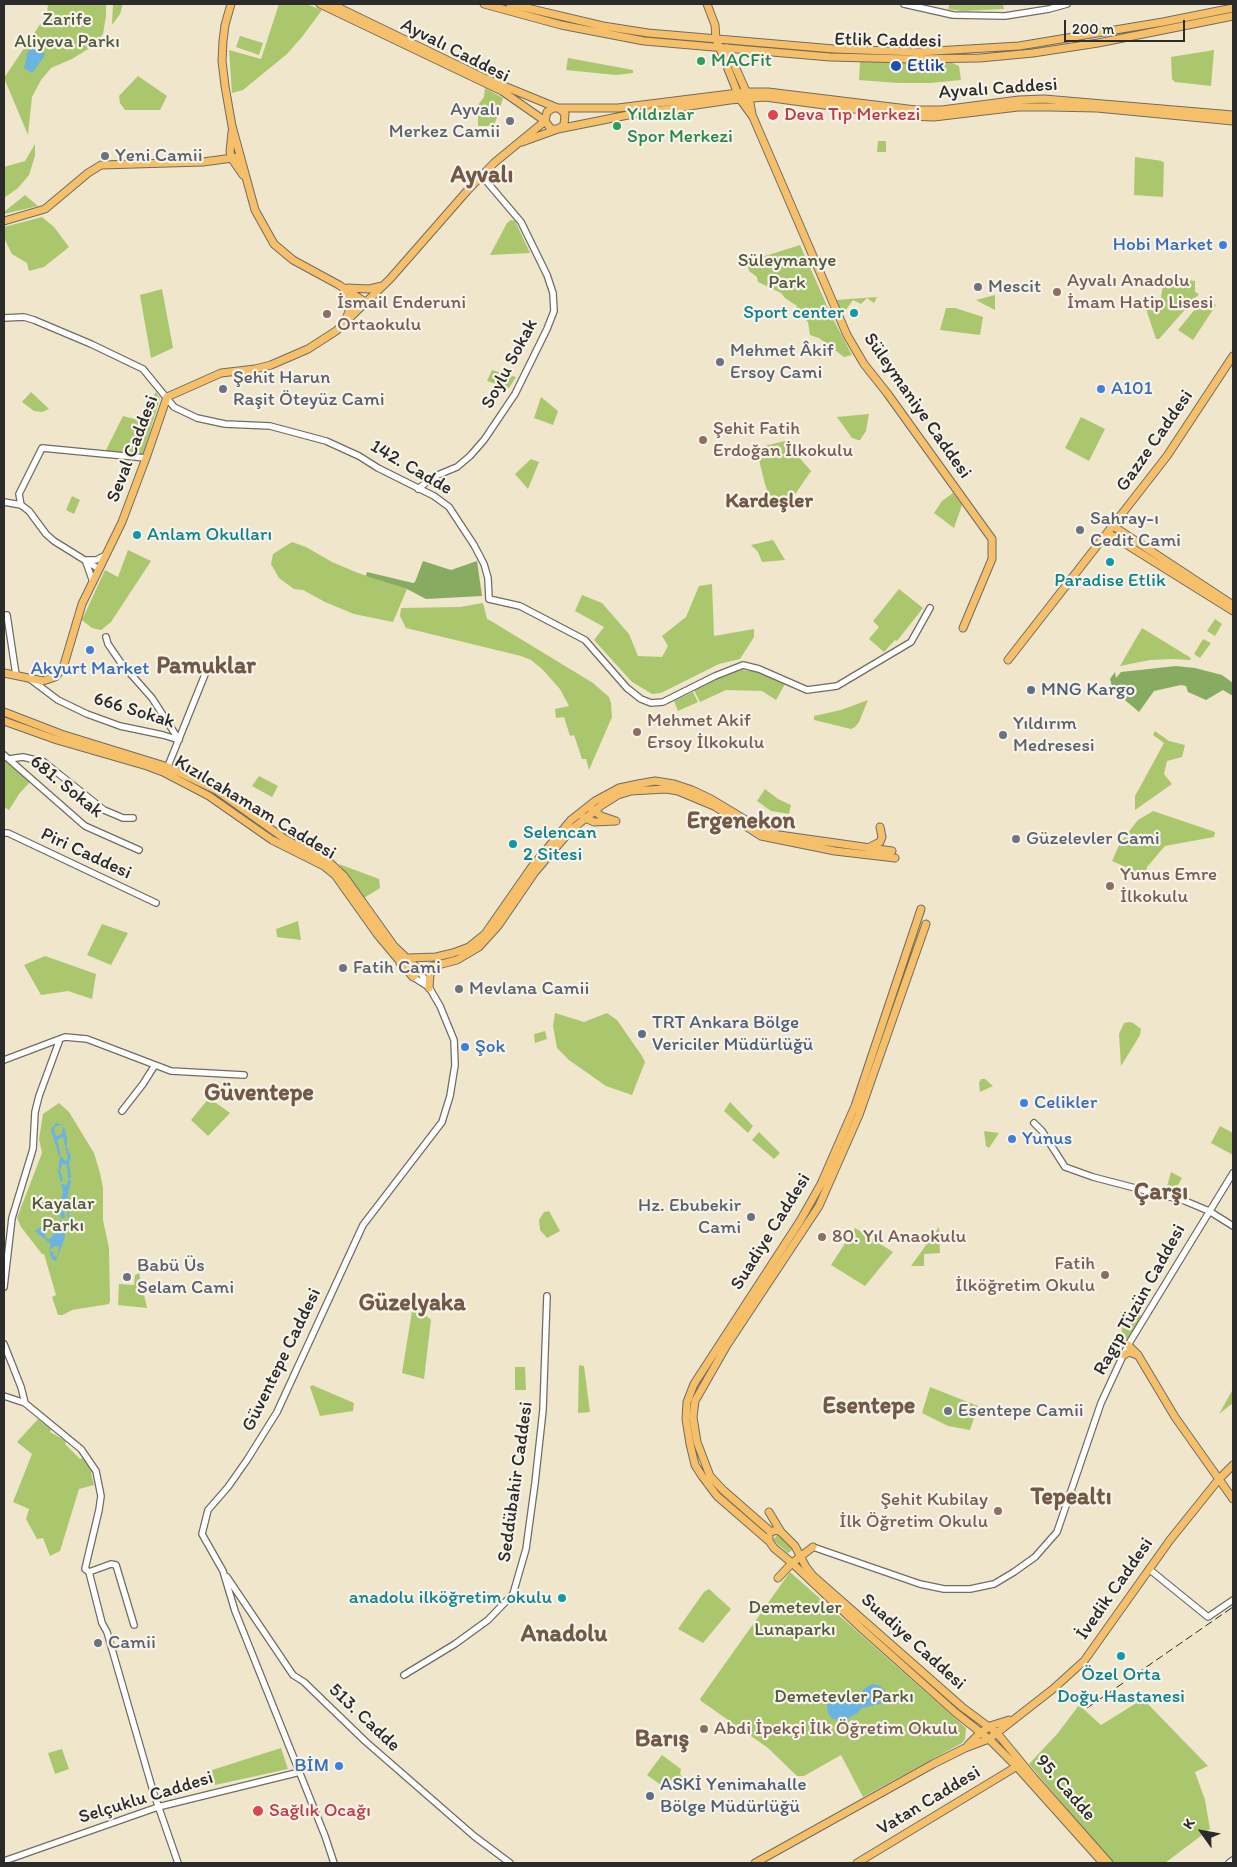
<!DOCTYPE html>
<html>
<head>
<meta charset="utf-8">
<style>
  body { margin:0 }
  #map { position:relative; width:1237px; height:1867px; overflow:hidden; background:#efe6cc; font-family:Itim,sans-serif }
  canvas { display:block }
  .frame { position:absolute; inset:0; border:5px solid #2b2b2b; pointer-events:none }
  .north { position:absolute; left:1177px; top:1807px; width:50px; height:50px; -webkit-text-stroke:4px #f7f3e8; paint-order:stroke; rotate:302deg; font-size:14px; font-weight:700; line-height:20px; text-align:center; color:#2b2b2b }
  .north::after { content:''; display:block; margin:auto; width:18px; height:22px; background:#2b2b2b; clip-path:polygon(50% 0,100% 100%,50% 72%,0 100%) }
  .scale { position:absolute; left:1064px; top:20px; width:121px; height:22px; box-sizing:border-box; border:2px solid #2b2b2b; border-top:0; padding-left:6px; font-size:15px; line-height:18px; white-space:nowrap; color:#2b2b2b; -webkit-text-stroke:4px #f7f3e8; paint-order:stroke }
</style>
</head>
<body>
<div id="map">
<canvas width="1237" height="1867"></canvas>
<div class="frame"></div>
<div class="north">K</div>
<div class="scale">200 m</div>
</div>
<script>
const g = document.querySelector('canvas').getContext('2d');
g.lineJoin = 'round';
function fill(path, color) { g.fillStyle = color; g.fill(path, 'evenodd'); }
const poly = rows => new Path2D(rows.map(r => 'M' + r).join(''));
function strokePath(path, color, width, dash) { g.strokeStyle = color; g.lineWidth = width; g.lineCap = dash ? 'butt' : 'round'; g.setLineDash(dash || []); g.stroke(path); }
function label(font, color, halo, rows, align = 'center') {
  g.font = font + ' Itim,sans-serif'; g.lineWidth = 4.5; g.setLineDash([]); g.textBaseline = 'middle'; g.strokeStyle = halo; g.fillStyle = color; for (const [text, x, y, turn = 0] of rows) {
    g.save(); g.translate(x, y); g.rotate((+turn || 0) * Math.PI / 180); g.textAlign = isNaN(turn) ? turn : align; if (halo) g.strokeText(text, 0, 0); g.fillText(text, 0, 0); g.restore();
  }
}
fill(poly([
  [48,4,106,4,106,16,103,34,96,44,72,59,51,68,41,80,32,97,28,135,4,78,47,14],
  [113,4,123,4,120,14,112,25],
  [279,4,306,4,322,10,302,37,287,54,243,90,232,93,229,50,261,59],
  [950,4,1003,4,1004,9,962,11,948,9],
  [240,36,263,43,259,55,236,47],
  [1214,50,1211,86,1175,82,1172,79,1171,57],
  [568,58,633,70,633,73,616,75,566,70],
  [860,62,952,63,959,66,961,80,930,83,898,83,859,80],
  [138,76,167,96,160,110,125,110,120,103,119,96],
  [485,88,503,98,494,126,478,126,478,105,484,97],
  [878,141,886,141,886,152,877,152],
  [35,144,35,156,29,175,18,188,4,198,4,167,25,161],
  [1135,157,1162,161,1164,163,1163,197,1134,195],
  [25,195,38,206,4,214,4,212],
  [42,217,54,227,69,247,44,267,29,271,27,263,12,254,4,238,4,227],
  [511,220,515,221,530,253,490,255,507,223],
  [800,245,832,317,852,355,844,357,819,338,810,335,808,322,795,312,797,306,785,298,781,293,758,282,757,277,749,271,746,262],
  [1164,277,1195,281,1195,292,1199,294,1159,339,1156,339,1146,309,1160,305],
  [162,289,173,348,151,358,140,295],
  [995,295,995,310,976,300],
  [877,297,874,303,867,298,861,304,853,300,842,315,836,300],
  [1205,297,1216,305,1193,340,1178,330],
  [946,308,955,308,983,317,980,335,940,330],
  [492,370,516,377,509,388,487,381],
  [31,392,49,409,42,412,34,411,22,402],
  [156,392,160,398,143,454,105,452,123,416,142,421,148,405],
  [541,397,558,411,553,425,534,418],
  [869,414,866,431,860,440,858,440,852,438,837,417],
  [1081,417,1105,429,1089,461,1065,448],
  [785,441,811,471,796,493,788,499,773,498,768,493,765,484,756,448],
  [531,459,539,462,528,489,515,474],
  [953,493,962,505,954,528,934,513,942,501],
  [72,496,80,500,74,514,66,510],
  [773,540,785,560,762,562,758,552,751,545],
  [292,542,306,547,332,562,358,573,407,589,393,622,354,614,325,602,303,590,294,589,287,584,279,578,271,564,273,554],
  [128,550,151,561,111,622,101,630,92,628,82,620,105,570,118,577],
  [712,584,714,636,754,629,754,637,740,659,719,664,661,693,652,694,632,682,594,640,604,627,575,611,582,595,602,603,629,634,638,656,662,657,668,646,662,636,686,617,699,586],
  [899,589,923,608,897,641,895,640,884,652,869,639,879,627,873,621],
  [483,603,487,619,491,621,593,683,609,697,611,703,612,717,589,770,586,759,582,759,574,735,570,736,564,717,556,718,555,709,569,706,560,689,542,669,531,660,521,656,406,628,400,616,401,608,460,607],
  [1215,619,1222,624,1215,636,1207,631],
  [1142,628,1191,658,1190,660,1172,659,1150,660,1120,666],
  [1203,639,1211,643,1200,658,1194,654],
  [740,670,755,671,785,684,776,700,762,691,726,690,700,702,694,690,723,676],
  [693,692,698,702,678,711,674,701],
  [868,700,859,722,855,727,851,729,814,720,814,716,841,710],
  [1155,731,1169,741,1185,745,1182,757,1167,761,1164,774,1172,784,1135,810,1135,796,1164,743,1153,735],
  [4,758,31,781,19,794,9,810,4,807],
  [259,776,278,786,272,797,252,786],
  [765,789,778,799,791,805,789,814,771,811,757,801],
  [1153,811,1215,832,1214,837,1165,846,1147,867,1145,879,1129,876,1130,869,1112,861,1120,843,1138,820],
  [339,864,379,879,380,888,364,898],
  [298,921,301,940,277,937,276,929],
  [102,924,128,933,111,965,87,955],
  [45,956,96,974,92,999,68,991,41,995,24,965],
  [555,1013,584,1022,607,1013,617,1020,642,1056,645,1062,632,1095,606,1086,569,1060,557,1048,553,1026],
  [1129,1022,1133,1023,1141,1029,1140,1035,1121,1066,1119,1034,1124,1023],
  [545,1031,547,1039,535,1043,534,1034],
  [981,1079,985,1079,993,1086,980,1092,979,1083],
  [209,1098,230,1113,208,1136,191,1120],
  [730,1102,753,1126,748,1133,724,1111],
  [59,1103,69,1112,94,1153,100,1173,103,1188,103,1220,109,1248,110,1301,109,1304,72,1310,63,1315,58,1315,52,1297,56,1295,44,1254,42,1254,21,1227,17,1218,42,1153,39,1139,43,1114],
  [1220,1126,1233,1133,1233,1155,1211,1143],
  [984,1131,999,1133,989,1148,986,1146],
  [759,1132,780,1153,774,1159,752,1140],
  [1171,1172,1182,1178,1174,1192,1166,1190],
  [549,1211,560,1231,547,1238,540,1230,539,1220,544,1212],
  [939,1227,940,1253,924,1254,924,1266,911,1266],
  [855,1228,893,1252,865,1286,831,1265],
  [139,1273,147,1308,118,1305,119,1284,134,1285,135,1275],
  [412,1311,421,1311,431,1320,424,1379,402,1373],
  [1121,1312,1144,1316,1128,1341,1122,1335],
  [579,1365,584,1366,590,1412,578,1413],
  [515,1367,525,1367,526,1390,515,1390],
  [312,1385,354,1403,353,1411,320,1416,310,1387],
  [930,1387,978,1406,970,1430,948,1426,922,1413],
  [1233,1389,1233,1403,1219,1414],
  [38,1419,51,1429,50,1432,66,1441,65,1444,80,1459,83,1458,93,1472,91,1473,94,1485,79,1489,60,1551,50,1556,43,1538,37,1539,26,1519,29,1509,13,1502,32,1454,17,1442],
  [777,1535,780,1536,794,1549,788,1553,773,1540],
  [790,1572,966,1728,965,1739,962,1743,863,1797,841,1755,804,1776,797,1776,768,1748,701,1701,700,1699],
  [709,1589,731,1609,703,1643,678,1629,704,1592],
  [1143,1699,1208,1766,1195,1772,1205,1800,1210,1829,1165,1863,1113,1863,1029,1764,1058,1733,1079,1705,1101,1725],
  [281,1748,288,1769,215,1785,212,1770],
  [62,1749,69,1769,55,1774,48,1753],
  [662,1755,681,1769,680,1774,684,1779,671,1792,647,1775]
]), '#aac76e');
fill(poly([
  [423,561,451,570,477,561,482,596,426,599,407,589,366,576,367,572,413,583,415,582],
  [1176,666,1195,668,1222,675,1233,683,1233,696,1223,690,1206,700,1188,692,1186,686,1181,685,1154,691,1139,712,1113,690,1110,679,1115,672,1116,678,1121,672]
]), '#87ac61');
fill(poly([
  [37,49,42,50,45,55,32,73,24,68,27,56,25,54,28,53,29,50],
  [56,1123,63,1125,56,1126,54,1128,55,1134,57,1136,62,1134,63,1127,64,1126,67,1139,67,1146,65,1146,63,1137,57,1140,61,1155,59,1156,51,1130],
  [65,1147,67,1147,71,1157,69,1163,71,1178,68,1179,67,1165,62,1164,60,1171,63,1179,61,1183,58,1172,60,1157,61,1156,65,1161,68,1158],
  [68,1180,71,1180,71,1182,68,1194,69,1219,65,1229,65,1237,56,1261,52,1259,49,1251,53,1252,54,1256,57,1257,59,1247,55,1246,49,1250,51,1244,35,1231,37,1229,52,1224,53,1226,48,1228,45,1234,46,1238,50,1239,57,1230,54,1224,61,1220,64,1225,66,1224,68,1218,66,1207,63,1206,62,1208,65,1216,64,1218,61,1218,59,1204,63,1193,61,1184,67,1185],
  [872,1684,878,1685,885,1690,882,1694,886,1700,884,1703,862,1708,856,1714,845,1720,832,1719,828,1713,827,1704,834,1701,855,1702,864,1689]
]), '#6ab3e2');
const minor = poly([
  [904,4,953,15,1005,16,1049,9,1067,4],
  [4,318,24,317,34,320,91,344,143,369,174,407,197,418,225,424,270,426,326,441,359,456,378,468,434,496,449,507,474,545,484,564,488,578,489,599,520,606,585,640,627,688,641,699,651,703,663,702,715,676,743,665,759,669,807,690,837,686,911,642,930,608],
  [418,489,433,477,457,467,470,456,484,440,515,394,547,329,554,311,553,293,547,275,521,222,482,176],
  [4,502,21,505,29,511,46,534,54,541,99,569],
  [21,505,19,494,42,448,146,458],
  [87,560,96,560,106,555],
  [86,562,93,582],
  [4,615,7,615,16,675],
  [106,637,108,644,121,663,152,698,179,740],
  [30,679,58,700,87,714,120,726,163,735,179,740],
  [4,755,85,826,139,850],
  [9,759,23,757,44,762,104,810,123,818,133,818],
  [166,771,208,667],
  [4,833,8,833,156,903],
  [413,977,427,986],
  [4,1060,65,1037,87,1039,171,1071,244,1075],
  [122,1111,143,1084,155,1065],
  [1034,1123,1042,1131,1065,1167,1093,1177,1185,1201,1209,1211,1233,1226],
  [4,1287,12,1218,33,1149,35,1112,39,1096,60,1039],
  [4,1344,21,1387,25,1403,81,1449,96,1471,101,1496,99,1510,85,1569,89,1572,102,1623,107,1632,153,1791,178,1863],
  [4,1396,25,1403],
  [813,1547,920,1584,944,1589,970,1589,994,1584,1014,1572,1035,1557,1057,1532,1101,1403,1128,1345,1233,1173],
  [1149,1569,1208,1617,1233,1600],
  [89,1572,111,1564,116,1565,134,1625],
  [227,1577,293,1675,304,1682,365,1741,474,1836,510,1863],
  [404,1675,455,1644,488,1620,513,1594,526,1549,535,1483,543,1410,547,1296],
  [4,1861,158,1807,300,1772],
  [334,1863,325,1836,235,1611,223,1571,202,1534,208,1510,228,1487,247,1460,277,1412,363,1225,442,1122,450,1096,455,1065,454,1040,440,1006,419,970],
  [1229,1863,1233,1860]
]);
const major = poly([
  [231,4,225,25,223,41,222,61,225,86,232,126,255,210,274,244,293,260,339,285,365,302],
  [320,4,502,91,545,121,551,129,558,129,564,125,565,114,560,109,482,77,331,4],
  [484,4,561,25,644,41,830,57,909,59,980,58,1033,53,1098,43,1233,16],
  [510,4,603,26,648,33,834,49,918,52,1019,46,1163,22,1233,8],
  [707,4,715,25,716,39,740,99,753,117,847,335,864,364,887,393,992,539,992,559,963,628],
  [727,48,749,98,752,114],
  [545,121,547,112,553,108,618,108,746,92,768,92,916,110,942,110,1019,100,1044,99,1233,115],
  [232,132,230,152,232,159,243,175],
  [522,142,558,129,628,115,730,100,765,97,906,116,934,117,1018,107,1049,107,1097,108,1233,121],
  [4,221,45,209,88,173,101,165,203,162,240,157],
  [348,288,369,289,382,286],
  [346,319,351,306,347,292],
  [1113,526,1233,605],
  [1108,533,1233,611],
  [1008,660,1167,456,1233,356],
  [4,673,43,681,55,677,63,668,82,604,122,522,146,458,167,397,221,373,255,369,271,365,308,349,336,331,390,279,467,191,494,163,545,121],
  [4,712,61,734,168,767,216,790,285,839,328,861,344,876,394,946,419,970],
  [4,721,57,740,147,766,163,772,209,796,272,840,324,866,335,875,377,934,413,977,419,970,457,960,479,947,498,926,535,872,571,830,602,805,618,795,631,791,666,789,678,791,714,806,761,836,835,851,895,858],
  [592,809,601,816,613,820],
  [583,817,594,822,616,821],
  [868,848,880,842,882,837,880,827],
  [926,924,859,1115,819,1206,727,1345,695,1401,693,1417,697,1442,710,1476,723,1490,771,1532,776,1530,781,1532,795,1546,806,1567,813,1576,962,1707,997,1733,1034,1778,1109,1863],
  [400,963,408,958,436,957,453,953,469,947,485,934,531,868,571,820,595,801,619,788,638,784,655,781,674,784,692,790,711,799,751,823,765,831,779,835,892,851],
  [429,988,430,974,437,967],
  [1128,1345,1138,1355,1175,1417,1233,1499],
  [1124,1355,1129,1352,1137,1355],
  [769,1512,781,1532],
  [769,1537,769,1541,774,1548,792,1563,813,1547],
  [769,1541,717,1496,702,1476,695,1465,690,1444,686,1419,687,1402,694,1384,800,1221,821,1184,855,1106,921,909],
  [778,1578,792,1563,862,1629,956,1713,989,1739,1017,1767,1103,1863],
  [968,1745,980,1733,990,1726,1009,1720],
  [755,1863,933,1764,965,1748,989,1739,1053,1689,1084,1661,1170,1540,1219,1479,1233,1465],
  [857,1863,1019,1765]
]);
strokePath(minor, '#706c63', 8);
strokePath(major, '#706c63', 9);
strokePath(minor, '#fff', 5.5);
strokePath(major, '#f6c06b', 7);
strokePath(poly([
  [1087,1708,1233,1607]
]), '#2b2b2b', 1, [8, 4]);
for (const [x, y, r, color] of [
  [701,61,5,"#2e9e5b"],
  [896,66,6,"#1a4fb4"],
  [773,115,6,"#e0444e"],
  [510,121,5,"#6b7280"],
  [617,126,5,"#2e9e5b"],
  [105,156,5,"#6b7280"],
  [1223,245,5,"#3f7fe0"],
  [978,287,5,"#6b7280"],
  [1057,292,5,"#8d6e63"],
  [854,313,5,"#0f9aa8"],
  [327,314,5,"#8d6e63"],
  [720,362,5,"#6b7280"],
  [223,389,5,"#6b7280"],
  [1101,389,5,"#3f7fe0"],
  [703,440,5,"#8d6e63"],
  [1080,530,5,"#6b7280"],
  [137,535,5,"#0f9aa8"],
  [1110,562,5,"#0f9aa8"],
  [90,650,5,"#3f7fe0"],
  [1031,690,5,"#5c6f8a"],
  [637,732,5,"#8d6e63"],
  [1003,735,5,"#6b7280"],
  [1016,839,5,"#6b7280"],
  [513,844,5,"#0f9aa8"],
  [1110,886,5,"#8d6e63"],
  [343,968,5,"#6b7280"],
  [459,989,5,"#6b7280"],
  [642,1034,5,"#5c6f8a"],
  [465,1047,5,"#3f7fe0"],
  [1024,1103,5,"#3f7fe0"],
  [1012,1139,5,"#3f7fe0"],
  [751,1217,5,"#6b7280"],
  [822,1237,5,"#8d6e63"],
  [1105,1275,5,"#8d6e63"],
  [127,1277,5,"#6b7280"],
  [948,1411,5,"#6b7280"],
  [998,1511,5,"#8d6e63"],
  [562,1598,5,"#0f9aa8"],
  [98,1643,5,"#6b7280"],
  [1121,1656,5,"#0f9aa8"],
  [704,1729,5,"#8d6e63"],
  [339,1766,5,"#3f7fe0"],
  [650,1796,5,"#5c6f8a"],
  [258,1811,6,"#e0444e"]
]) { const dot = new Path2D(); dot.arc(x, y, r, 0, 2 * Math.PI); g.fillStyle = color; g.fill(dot); strokePath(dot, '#f7f3e8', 2); }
label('19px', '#515a3f', '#f7f3e8', [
  ["Zarife",67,20],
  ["Aliyeva Parkı",67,42],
  ["Süleymanye",787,261],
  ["Park",787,283],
  ["Kayalar",63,1204],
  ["Parkı",63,1226],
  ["Demetevler",795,1608],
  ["Lunaparkı",795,1630],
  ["Demetevler Parkı",844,1697]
]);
label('19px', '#2b2b2b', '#f7f3e8', [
  ["Etlik Caddesi",888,41,1],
  ["Ayvalı Caddesi",455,51,27],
  ["Ayvalı Caddesi",998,89,-4],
  ["Soylu Sokak",510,364,-62],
  ["Süleymaniye Caddesi",917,406,55],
  ["Gazze Caddesi",1155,441,-55],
  ["Seval Caddesi",133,449,-69],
  ["142. Cadde",411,468,30],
  ["666 Sokak",134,711,17],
  ["681. Sokak",66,787,39],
  ["Kızılcahamam Caddesi",255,808,31],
  ["Piri Caddesi",86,854,25],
  ["Suadiye Caddesi",771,1232,-58],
  ["Ragıp Tüzün Caddesi",1140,1300,-61],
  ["Güventepe Caddesi",282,1360,-64],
  ["Seddübahir Caddesi",516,1482,-82],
  ["İvedik Caddesi",1115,1589,-55],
  ["Suadiye Caddesi",913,1642,42],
  ["513. Cadde",364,1718,43],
  ["95. Cadde",1065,1788,49],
  ["Selçuklu Caddesi",146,1798,-17],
  ["Vatan Caddesi",929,1801,-31]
]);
label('19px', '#27864d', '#f7f3e8', [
  ["MACFit",711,61],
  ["Yıldızlar",627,115],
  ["Spor Merkezi",627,137]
], 'left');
label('19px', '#164399', '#f7f3e8', [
  ["Etlik",907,66]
], 'left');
label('19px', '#5b616d', '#f7f3e8', [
  ["Ayvalı",500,110,"right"],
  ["Merkez Camii",500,132,"right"],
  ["Yeni Camii",115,156],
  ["Mescit",988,287],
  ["Mehmet Âkif",730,351],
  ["Ersoy Cami",730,373],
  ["Şehit Harun",233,378],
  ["Raşit Öteyüz Cami",233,400],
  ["Sahray-ı",1090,519],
  ["Cedit Cami",1090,541],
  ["Yıldırım",1013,724],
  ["Medresesi",1013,746],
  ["Güzelevler Cami",1026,839],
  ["Fatih Cami",353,968],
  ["Mevlana Camii",469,989],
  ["Hz. Ebubekir",741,1206,"right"],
  ["Cami",741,1228,"right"],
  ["Babü Üs",137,1266],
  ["Selam Cami",137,1288],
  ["Esentepe Camii",958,1411],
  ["Camii",108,1643]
], 'left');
label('19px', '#be3a42', '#f7f3e8', [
  ["Deva Tıp Merkezi",784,115],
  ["Sağlık Ocağı",269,1811]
], 'left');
label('19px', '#366cbe', '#f7f3e8', [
  ["Hobi Market",1213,245,"right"],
  ["A101",1111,389],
  ["Akyurt Market",90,669,"center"],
  ["Şok",475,1047],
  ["Celikler",1034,1103],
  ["Yunus",1022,1139],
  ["BİM",329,1766,"right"]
], 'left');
label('19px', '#785e54', '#f7f3e8', [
  ["Ayvalı Anadolu",1067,281],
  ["İmam Hatip Lisesi",1067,303],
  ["İsmail Enderuni",337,303],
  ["Ortaokulu",337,325],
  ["Şehit Fatih",713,429],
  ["Erdoğan İlkokulu",713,451],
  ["Mehmet Akif",647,721],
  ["Ersoy İlkokulu",647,743],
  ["Yunus Emre",1120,875],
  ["İlkokulu",1120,897],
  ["80. Yıl Anaokulu",832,1237],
  ["Fatih",1095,1264,"right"],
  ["İlköğretim Okulu",1095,1286,"right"],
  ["Şehit Kubilay",988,1500,"right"],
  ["İlk Öğretim Okulu",988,1522,"right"],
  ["Abdi İpekçi İlk Öğretim Okulu",714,1729]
], 'left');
label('19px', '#0d838f', '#f7f3e8', [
  ["Sport center",844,313],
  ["Anlam Okulları",147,535,"left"],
  ["Paradise Etlik",1110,581,"center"],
  ["Selencan",523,833,"left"],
  ["2 Sitesi",523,855,"left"],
  ["anadolu ilköğretim okulu",552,1598],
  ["Özel Orta",1121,1675,"center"],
  ["Doğu Hastanesi",1121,1697,"center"]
], 'right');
label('19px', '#4e5e75', '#f7f3e8', [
  ["MNG Kargo",1041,690],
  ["TRT Ankara Bölge",652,1023],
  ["Vericiler Müdürlüğü",652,1045],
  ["ASKİ Yenimahalle",660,1785],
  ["Bölge Müdürlüğü",660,1807]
], 'left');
label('bold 21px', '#725847', '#f7f3e8', [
  ["Kardeşler",769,502]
]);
label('bold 24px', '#725847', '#f7f3e8', [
  ["Ayvalı",482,176],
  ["Pamuklar",206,667],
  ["Ergenekon",741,822],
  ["Güventepe",259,1094],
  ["Çarşı",1161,1193],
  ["Güzelyaka",412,1304],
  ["Esentepe",869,1407],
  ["Tepealtı",1071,1498],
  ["Anadolu",564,1635],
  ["Barış",662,1740]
]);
</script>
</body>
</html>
